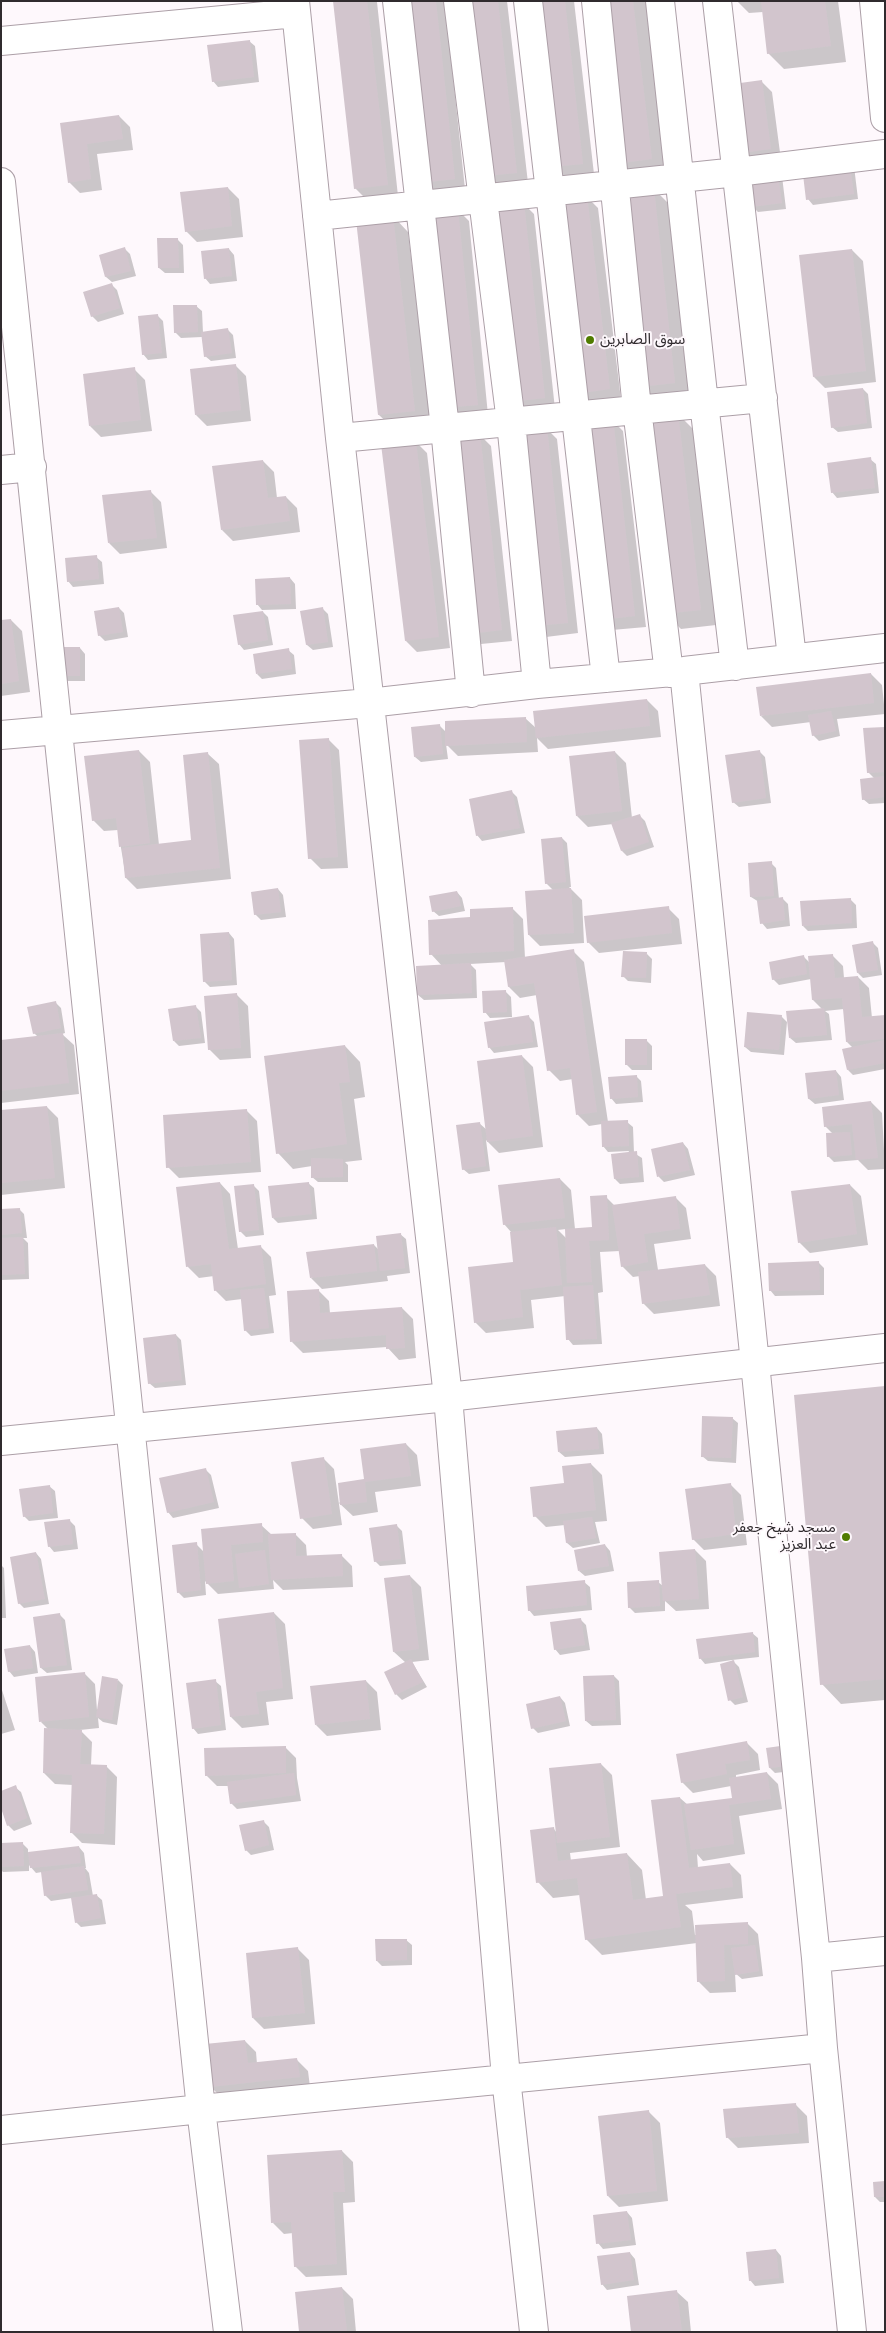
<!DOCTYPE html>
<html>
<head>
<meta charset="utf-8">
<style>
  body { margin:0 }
  #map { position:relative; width:886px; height:2333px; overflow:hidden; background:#fef8fc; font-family:"Open Sans",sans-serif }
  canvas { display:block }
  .frame { position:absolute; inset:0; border:2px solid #302b2e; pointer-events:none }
</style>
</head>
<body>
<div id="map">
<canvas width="886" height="2333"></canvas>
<div class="frame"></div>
</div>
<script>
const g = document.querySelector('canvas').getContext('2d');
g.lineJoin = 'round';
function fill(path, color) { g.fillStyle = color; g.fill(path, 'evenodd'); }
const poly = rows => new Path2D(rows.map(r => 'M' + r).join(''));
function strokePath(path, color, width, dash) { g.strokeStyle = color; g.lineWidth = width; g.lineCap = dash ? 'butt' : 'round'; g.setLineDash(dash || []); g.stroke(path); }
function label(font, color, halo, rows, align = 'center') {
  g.font = font + ' "Open Sans","Noto Sans Arabic",sans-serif'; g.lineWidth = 4; g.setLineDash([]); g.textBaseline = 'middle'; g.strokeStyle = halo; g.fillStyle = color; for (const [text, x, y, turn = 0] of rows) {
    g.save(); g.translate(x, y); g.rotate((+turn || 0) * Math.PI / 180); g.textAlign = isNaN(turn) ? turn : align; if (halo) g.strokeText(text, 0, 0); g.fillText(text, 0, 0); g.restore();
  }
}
fill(poly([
  [334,1,377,2,398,196,366,199,355,188],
  [400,1,445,1,465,189,432,193],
  [466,1,507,1,528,183,497,187,486,176],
  [532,1,574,1,594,174,562,178],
  [597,1,647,1,667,174,631,179,616,163],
  [737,1,838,1,846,62,784,69,768,53,763,12,749,13],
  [249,41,255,46,259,82,218,87,213,81],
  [761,81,772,92,781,160,754,163,743,152],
  [119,116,130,127,133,150,97,154,102,190,80,193,69,182,62,124],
  [854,166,858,199,813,205,808,199],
  [782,176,786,209,758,212,753,207],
  [228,188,239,199,243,237,197,242,186,231],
  [654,189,670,205,690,399,656,402,641,387],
  [587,197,598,208,621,400,587,404,576,393],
  [523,203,534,214,555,409,522,412],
  [458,210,469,221,488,415,455,419],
  [393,216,408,232,431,426,395,430,379,415],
  [178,240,183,245,184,273,165,273,159,268],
  [125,249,130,254,136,276,112,282,106,277,101,256],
  [229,249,234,255,237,281,210,284,205,278],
  [852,250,863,261,876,382,825,388,814,377],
  [112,285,117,290,124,314,98,322,92,316],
  [196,306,202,311,203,333,228,330,233,335,236,358,211,361,205,356,202,337,181,338,175,332],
  [157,315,163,321,167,358,148,360,143,354],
  [235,365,246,376,251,421,207,426,196,415],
  [134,369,145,380,152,431,101,437,90,426],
  [863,389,868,394,872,428,838,432,832,427],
  [677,413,693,429,716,625,681,629,665,613],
  [612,420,623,431,646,627,612,630],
  [546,428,557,439,578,633,546,637,535,626],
  [480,435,491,446,512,641,481,644,470,633],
  [416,442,427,453,450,648,417,652,406,641],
  [870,459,876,464,879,493,837,498,832,492],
  [263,461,274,472,277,498,286,497,297,508,300,532,233,541,222,530],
  [150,491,161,502,167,548,120,554,109,543],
  [96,557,102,562,104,584,73,587,68,581],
  [290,578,295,584,296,609,262,610,257,604],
  [119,608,124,613,128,637,105,641,99,635],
  [323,609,328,614,333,647,313,650,307,645,302,612],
  [263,612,268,617,273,645,244,650,239,644],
  [11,620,22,631,30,692,1,696,1,621],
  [59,648,80,648,85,654,85,681,64,681],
  [288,650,294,655,296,674,262,679,257,674],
  [871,674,882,685,885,714,837,719,840,736,819,741,813,735,811,722,772,727,761,716],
  [647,700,658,711,661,737,548,749,537,738,538,752,458,756,446,744,448,759,421,762,415,757,439,725,446,732,525,718,536,728],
  [885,728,885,803,869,804,863,799,874,778,868,772],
  [328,739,339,750,348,868,321,869,310,858],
  [139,751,150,762,159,845,193,841,208,754,219,764,231,879,137,889,126,878,118,830,104,831,93,820],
  [759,751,765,757,771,803,739,807,733,802],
  [615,752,626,763,632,818,639,815,645,821,654,847,627,856,622,851,613,824,588,827,577,816],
  [512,792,517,797,525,833,482,841,477,835],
  [562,838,567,843,571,887,569,887,582,900,584,943,540,946,529,935,553,890,546,883],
  [771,863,776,868,779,899,782,898,788,904,790,926,767,929,762,923,759,902,751,897],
  [278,889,283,895,286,917,261,920,255,914],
  [457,892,462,898,465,911,439,916,433,911],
  [850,899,856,905,857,928,808,931,803,926],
  [512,908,523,919,525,958,573,951,584,962,608,1122,627,1122,633,1127,634,1153,642,1158,644,1182,620,1184,615,1179,629,1151,608,1152,603,1146,602,1124,589,1126,578,1115,573,1079,560,1081,549,1070,537,995,520,998,509,987,506,962,470,964,476,970,477,998,424,1000,418,995,442,966,431,954,472,918],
  [668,908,679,919,682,944,599,953,588,942],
  [229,933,234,939,237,985,210,987,204,981],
  [872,942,878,948,882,975,863,978,858,973],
  [647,954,652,959,651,983,628,981,623,976],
  [832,955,843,966,844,978,858,977,869,988,872,1018,885,1016,885,1069,853,1075,848,1070,853,1048,847,1042,844,1009,825,1011,829,1014,832,1040,796,1043,790,1038,822,1009,813,1000,811,979,779,985,773,979,804,957,809,962],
  [505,991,511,997,512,1017,490,1018,485,1012],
  [237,995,248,1006,251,1058,220,1060,209,1049],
  [55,1002,61,1008,65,1033,62,1034,74,1045,79,1094,1,1103,1,1042,38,1037,34,1033],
  [195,1006,201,1012,205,1043,179,1046,174,1041],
  [781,1016,787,1022,784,1055,751,1052,745,1047],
  [529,1017,534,1022,538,1047,494,1053,489,1047],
  [646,1040,652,1046,652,1070,632,1070,626,1064],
  [345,1046,360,1062,365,1097,354,1099,362,1160,345,1162,348,1165,348,1182,318,1182,312,1177,312,1166,293,1169,278,1153],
  [522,1056,533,1067,543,1147,499,1153,486,1140,490,1171,469,1174,463,1169,479,1123,487,1130],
  [836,1071,841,1077,844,1100,815,1104,809,1099,807,1074],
  [636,1076,641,1081,643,1102,616,1104,611,1098],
  [871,1102,882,1113,885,1169,868,1170,858,1160,834,1162,828,1156,833,1134,825,1126],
  [47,1107,58,1118,65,1188,1,1195,1,1112],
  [246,1110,257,1121,261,1172,179,1178,168,1167],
  [683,1143,688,1149,695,1175,664,1182,659,1177,652,1150],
  [560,1179,571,1190,575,1229,593,1228,606,1197,615,1206,675,1197,686,1208,691,1239,654,1244,658,1270,705,1265,716,1276,720,1306,654,1314,643,1303,640,1276,633,1277,622,1266,620,1251,600,1252,603,1292,598,1293,602,1344,573,1345,568,1339,565,1296,531,1300,534,1328,486,1333,475,1322,515,1263,511,1232,504,1224],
  [566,1229,566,1238,558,1230],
  [220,1183,230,1194,238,1249,260,1246,271,1257,276,1295,269,1296,274,1333,251,1336,245,1330,242,1299,226,1301,215,1290,214,1276,199,1278,188,1267,177,1189],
  [308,1183,314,1188,317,1219,278,1223,273,1218],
  [253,1185,259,1191,264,1235,246,1237,240,1231],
  [850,1185,861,1196,868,1245,810,1253,799,1242],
  [19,1209,24,1214,27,1238,23,1238,28,1243,29,1279,1,1280,1,1210],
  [400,1234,406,1239,410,1273,387,1276,388,1281,322,1289,311,1278,374,1245,379,1250],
  [819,1263,824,1268,824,1295,775,1296,770,1290],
  [318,1290,329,1301,330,1313,402,1308,413,1319,416,1358,399,1360,387,1347,303,1353,292,1342],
  [176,1335,181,1340,186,1385,155,1388,149,1383],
  [885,1387,885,1700,841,1704,822,1684],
  [732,1418,738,1423,736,1463,708,1461,702,1456],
  [597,1428,602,1434,604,1454,565,1457,559,1452],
  [406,1444,417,1455,421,1486,375,1492,378,1512,353,1516,339,1503],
  [323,1458,334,1469,342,1525,313,1529,302,1518],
  [591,1464,602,1475,607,1521,595,1522,600,1543,573,1548,567,1543,565,1525,546,1527,535,1516,566,1484],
  [205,1469,211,1475,219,1508,173,1518,168,1512],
  [730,1484,741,1495,747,1545,704,1550,693,1539],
  [49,1486,55,1491,58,1518,29,1521,24,1516],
  [69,1520,75,1526,78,1549,54,1552,49,1546],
  [261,1525,272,1535,295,1534,306,1545,307,1557,341,1555,352,1566,353,1587,283,1590,273,1580,274,1589,218,1594,205,1581,206,1595,184,1598,178,1592,196,1544,204,1552],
  [397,1526,402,1531,406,1564,380,1566,375,1561],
  [605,1545,610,1551,614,1571,585,1576,579,1571],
  [695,1550,706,1561,709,1609,676,1611,665,1601,665,1611,635,1613,629,1607,658,1582,663,1586],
  [36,1553,41,1559,49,1604,24,1608,19,1603],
  [1,1565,4,1568,6,1618,1,1618],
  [410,1576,421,1587,429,1660,412,1662,427,1687,402,1700,396,1694,406,1663,394,1652],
  [584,1582,590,1587,592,1610,534,1616,529,1610],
  [274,1613,285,1624,293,1699,266,1702,269,1725,242,1728,231,1717],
  [60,1615,65,1620,72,1670,47,1673,41,1668],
  [581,1620,586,1625,590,1650,560,1655,555,1649],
  [752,1633,758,1638,759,1657,732,1660,739,1667,748,1702,735,1705,730,1700,732,1660,705,1664,700,1658],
  [30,1646,35,1652,38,1673,14,1677,9,1671],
  [84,1673,95,1684,97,1710,118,1680,123,1685,117,1725,103,1722,98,1718,99,1728,80,1730,92,1742,91,1765,106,1766,117,1777,115,1845,82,1843,71,1832,73,1785,55,1784,44,1773,48,1729,41,1722],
  [614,1676,619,1681,621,1725,592,1726,586,1721],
  [215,1681,221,1686,226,1730,198,1734,193,1728],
  [366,1681,377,1692,381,1730,327,1736,316,1725],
  [1,1687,15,1730,1,1734],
  [560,1697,565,1703,570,1726,538,1733,533,1728],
  [747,1743,758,1754,760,1770,736,1775,736,1778,767,1773,778,1784,782,1809,739,1816,745,1854,703,1861,697,1854,698,1868,730,1864,741,1875,743,1898,685,1905,692,1911,695,1935,747,1923,758,1934,763,1976,742,1979,735,1973,736,1992,710,1993,699,1982,697,1943,602,1955,586,1939,580,1895,553,1898,538,1882,554,1829,557,1833,601,1764,612,1775,620,1847,570,1853,571,1861,627,1854,642,1870,646,1900,666,1897,680,1798,688,1805,733,1799,731,1786,693,1793,682,1782],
  [285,1747,296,1758,297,1778,301,1801,237,1809,231,1803,229,1786,217,1786,206,1775],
  [768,1749,810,1769,775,1773,770,1768],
  [15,1787,21,1792,32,1824,14,1831,8,1825],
  [263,1821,269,1827,274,1850,251,1855,246,1850],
  [22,1843,28,1849,28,1853,79,1847,84,1853,86,1868,85,1868,89,1873,93,1896,96,1895,102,1900,106,1924,81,1927,76,1922,72,1898,51,1901,45,1895,42,1872,36,1873,29,1865,29,1871,3,1872,1,1870,1,1845],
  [406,1940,412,1945,412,1965,382,1966,377,1961],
  [298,1949,309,1960,315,2024,264,2029,253,2018],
  [245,2041,256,2052,257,2064,297,2060,308,2071,310,2087,222,2098,211,2087],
  [796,2105,807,2116,809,2143,738,2148,727,2137],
  [649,2112,660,2123,668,2201,619,2207,608,2196],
  [342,2151,353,2162,355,2202,343,2203,347,2275,306,2277,295,2266,293,2233,284,2234,273,2223],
  [885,2182,885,2202,880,2202,875,2197],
  [627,2212,632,2218,636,2245,603,2249,598,2243],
  [776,2250,781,2256,784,2283,755,2286,750,2280],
  [630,2253,635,2259,639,2285,607,2290,602,2284],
  [342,2288,353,2299,356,2332,301,2332],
  [677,2292,688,2302,691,2332,632,2332]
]), '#0003');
fill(poly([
  [333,1,367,1,388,185,354,189],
  [399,1,436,1,455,179,419,183],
  [465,1,498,1,517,173,484,176],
  [531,1,565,1,583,164,550,167],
  [595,1,633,1,652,159,614,164],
  [761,1,825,1,831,46,767,54],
  [250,40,254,77,212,82,207,45],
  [762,80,771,149,742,153,733,84],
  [119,115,123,139,87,144,91,179,68,183,60,123],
  [849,160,854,194,806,200,802,166],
  [777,169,782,203,751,207,747,173],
  [228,187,232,226,185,232,180,192],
  [654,188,675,383,639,387,618,191],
  [587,195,610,389,575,394,552,200],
  [524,202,545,398,509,402,488,205],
  [458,209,478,405,443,408,423,212],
  [393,215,415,411,378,415,356,220],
  [157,238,178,238,179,268,158,268],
  [125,247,131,271,105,277,99,255],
  [229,248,232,276,204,279,201,251],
  [852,249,866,371,813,377,799,255],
  [112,283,120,308,91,317,83,292],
  [173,305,197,305,198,332,174,333],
  [158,314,162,353,142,355,138,316],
  [228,328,232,353,204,357,201,332],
  [236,364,241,410,195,415,190,369],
  [135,367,141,420,89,426,83,374],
  [863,388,867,423,831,428,827,392],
  [678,412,701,610,664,614,641,416],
  [613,418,635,616,600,620,577,422],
  [547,427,568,623,534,626,511,431],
  [480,433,502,630,469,634,447,437],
  [416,441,439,637,405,641,381,444],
  [871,457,875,488,831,493,827,463],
  [263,460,268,498,286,496,290,521,221,530,212,466],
  [151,490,157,538,108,543,102,495],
  [97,555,99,579,67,582,65,558],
  [290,577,291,604,256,605,255,579],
  [119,607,123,632,98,636,94,611],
  [323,607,328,642,306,645,300,611],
  [263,611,268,640,238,645,233,615],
  [11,619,19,681,1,684,1,620],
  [58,647,80,647,80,676,58,676],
  [289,648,292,669,256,674,253,654],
  [871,673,874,703,760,716,756,687],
  [647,699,650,726,536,738,533,711],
  [831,711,836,731,812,736,808,715],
  [526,717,527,742,445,746,445,721],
  [440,724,443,754,414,757,411,727],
  [885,727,885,772,867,773,863,728],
  [329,738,338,857,308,859,299,740],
  [139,750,150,843,119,847,116,818,92,821,84,756],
  [760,750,766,798,732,803,725,755],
  [615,751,622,811,576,816,569,756],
  [208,752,220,868,125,878,122,848,191,840,183,755],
  [885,776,885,797,862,800,860,779],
  [512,790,520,828,476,836,469,799],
  [640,814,649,842,621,851,611,823],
  [562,837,566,882,545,884,541,839],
  [772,861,774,896,750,897,748,863],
  [278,888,281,912,254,915,251,892],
  [571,888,574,933,528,935,525,891],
  [457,891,461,906,432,912,429,896],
  [783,897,785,920,760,924,757,901],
  [851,898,852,923,802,926,800,901],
  [669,906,672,933,587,943,584,916],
  [513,907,514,951,429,955,428,920,470,917,470,909],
  [229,932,232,980,203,982,200,934],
  [873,941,878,970,857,973,852,945],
  [574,949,597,1112,576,1115,570,1068,547,1071,534,983,508,987,504,960],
  [623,951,647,952,646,978,621,977],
  [833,954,835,978,858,976,862,1017,885,1015,885,1039,846,1042,842,998,812,1000,808,956],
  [804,955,807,974,772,980,769,962],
  [471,963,472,993,417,995,416,966],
  [506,990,507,1012,483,1013,482,991],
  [237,993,241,1048,208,1050,204,996],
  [56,1001,61,1028,33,1034,27,1007],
  [196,1005,201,1038,173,1041,168,1009],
  [824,1008,827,1035,789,1038,786,1011],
  [747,1012,782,1015,779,1050,744,1047],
  [529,1015,533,1042,488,1048,484,1022],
  [63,1033,69,1083,1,1091,1,1040],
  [625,1039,647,1039,647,1065,625,1065],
  [885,1040,885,1063,847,1070,842,1049],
  [345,1045,350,1082,339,1083,347,1144,276,1154,264,1056],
  [522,1055,533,1136,487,1142,477,1061],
  [836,1070,839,1095,808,1099,805,1073],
  [637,1075,638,1097,610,1099,608,1077],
  [871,1101,878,1158,856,1160,852,1124,824,1127,822,1107],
  [47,1106,55,1178,1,1183,1,1110],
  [247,1109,251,1162,166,1168,163,1115],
  [628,1120,629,1146,602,1147,601,1121],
  [480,1122,486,1166,462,1170,456,1125],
  [850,1132,852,1155,827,1157,826,1133],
  [683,1142,690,1170,657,1177,651,1149],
  [637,1151,639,1177,614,1179,611,1154],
  [311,1158,343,1159,343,1177,311,1178],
  [560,1178,565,1218,503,1225,498,1185],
  [220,1182,229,1249,261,1245,266,1284,214,1291,211,1264,186,1267,176,1187],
  [309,1182,312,1214,272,1218,268,1186],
  [254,1184,259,1230,239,1232,234,1186],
  [850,1184,857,1234,798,1243,791,1191],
  [607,1195,609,1240,589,1241,592,1282,567,1283,565,1229,592,1227,590,1196],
  [676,1196,680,1229,644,1234,648,1262,621,1267,612,1205],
  [20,1208,22,1233,1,1235,1,1209],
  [556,1227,562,1285,520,1290,523,1317,474,1323,468,1267,513,1262,510,1232],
  [401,1233,405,1268,380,1271,376,1236],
  [23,1237,25,1274,1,1275,1,1238],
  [374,1244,377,1271,310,1278,306,1252],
  [819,1261,820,1290,769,1291,768,1263],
  [705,1264,710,1295,642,1304,638,1272],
  [593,1285,597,1339,566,1340,563,1287],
  [264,1288,269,1328,244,1331,240,1290],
  [319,1289,320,1313,402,1307,405,1348,386,1349,386,1335,290,1342,287,1291],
  [176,1334,182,1380,148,1384,143,1338],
  [885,1386,885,1679,820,1685,794,1395],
  [702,1416,733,1417,731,1458,701,1457],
  [597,1427,599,1449,558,1452,556,1431],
  [406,1443,411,1476,365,1482,367,1502,340,1505,338,1483,364,1479,360,1449],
  [324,1457,332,1514,300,1519,291,1462],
  [591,1463,596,1510,533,1517,530,1487,564,1483,562,1466],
  [206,1468,214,1502,167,1513,159,1478],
  [731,1483,736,1534,692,1540,685,1489],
  [50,1485,53,1513,23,1517,19,1489],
  [592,1517,596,1538,566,1543,563,1521],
  [70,1519,73,1544,48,1547,44,1522],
  [262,1523,263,1542,231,1545,234,1581,206,1584,201,1529],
  [397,1524,401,1559,374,1562,369,1528],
  [296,1533,296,1556,342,1554,343,1576,271,1580,268,1534],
  [197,1542,201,1590,177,1593,172,1545],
  [605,1544,609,1566,578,1571,574,1550],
  [695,1549,699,1599,663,1601,659,1552],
  [265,1550,269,1584,239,1588,235,1554],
  [36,1552,45,1599,18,1604,10,1557],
  [410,1575,419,1649,393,1652,384,1578],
  [585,1580,587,1605,528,1611,526,1586],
  [659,1580,660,1606,628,1608,627,1582],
  [274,1612,283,1688,256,1692,259,1714,230,1717,218,1619],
  [60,1613,67,1665,40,1668,33,1617],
  [581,1618,585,1645,554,1650,550,1622],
  [753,1632,755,1652,699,1659,696,1639],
  [30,1645,33,1668,8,1672,4,1649],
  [411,1659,423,1682,395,1695,384,1672],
  [734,1660,743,1697,728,1701,720,1664],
  [85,1672,89,1717,39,1722,35,1677],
  [614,1675,616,1720,585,1721,583,1676],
  [102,1676,118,1679,112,1720,96,1717],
  [216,1679,221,1725,192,1729,186,1683],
  [366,1680,370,1719,315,1725,310,1686],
  [560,1696,566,1721,531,1729,526,1704],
  [44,1728,82,1730,80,1764,107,1765,104,1834,70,1833,72,1775,43,1773],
  [747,1741,750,1760,725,1764,727,1774,681,1783,676,1754],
  [802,1743,805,1764,769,1768,766,1748],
  [286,1746,286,1773,205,1776,204,1748],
  [601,1763,610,1837,557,1843,549,1768],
  [767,1772,771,1799,729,1805,734,1844,691,1850,684,1804,732,1798,729,1778],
  [294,1773,296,1795,230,1804,227,1782],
  [16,1785,27,1818,7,1826,1,1808,1,1791],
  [680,1797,689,1868,730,1863,733,1887,676,1894,681,1927,585,1940,577,1878,536,1883,530,1830,554,1827,558,1861,627,1853,633,1900,663,1896,651,1800],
  [264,1820,269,1845,245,1851,239,1825],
  [23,1842,24,1866,1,1867,1,1843],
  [79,1846,81,1863,30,1868,28,1852],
  [84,1866,88,1890,44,1896,41,1872],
  [97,1894,101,1918,75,1923,71,1898],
  [748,1922,748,1944,724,1945,725,1981,697,1982,695,1925],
  [375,1939,407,1939,407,1960,376,1961],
  [755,1945,759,1971,735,1975,731,1948],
  [298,1947,305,2013,252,2018,246,1953],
  [245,2040,248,2063,297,2058,300,2077,210,2087,205,2044],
  [796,2103,799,2133,726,2138,723,2109],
  [649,2110,657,2191,607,2196,598,2116],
  [342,2150,345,2192,333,2192,337,2264,294,2267,291,2222,271,2223,267,2155],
  [885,2181,885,2197,874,2197,873,2182],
  [627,2211,631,2240,596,2244,593,2215],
  [776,2249,779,2278,749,2281,746,2252],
  [630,2252,634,2280,601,2285,597,2256],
  [342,2287,347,2332,299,2332,295,2292],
  [677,2290,682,2332,631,2332,627,2296]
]), '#d2c5cd');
const minor = poly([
  [295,1,340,438,448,1397,506,2078,534,2332],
  [397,1,445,428,471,693],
  [458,1,511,422,537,684],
  [528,1,606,678],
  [596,1,637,409,669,673],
  [660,1,704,403,735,666],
  [717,1,792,658],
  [874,1,885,118],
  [1,41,296,13],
  [1,182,201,2109,228,2332],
  [317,216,737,172,885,154],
  [340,438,763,398],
  [1,470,32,467],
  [684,671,816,1958],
  [1,735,369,703,537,684,684,671,885,648],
  [1,1441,448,1397,885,1348],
  [823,2048,852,2332],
  [1,2130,201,2109,823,2048,816,1958,885,1951]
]);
strokePath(minor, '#ac9fa7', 30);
strokePath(minor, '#fff', 28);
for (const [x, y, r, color] of [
  [590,340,5,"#507c00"],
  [846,1537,5,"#507c00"]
]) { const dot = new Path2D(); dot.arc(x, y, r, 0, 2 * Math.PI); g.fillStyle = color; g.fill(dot); strokePath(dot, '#fef8fc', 2); }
label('15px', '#302b2e', '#fef8fc', [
  ["سوق الصابرين",600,340],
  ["مسجد شيخ جعفر",836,1528,"right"],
  ["عبد العزيز",836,1545,"right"]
], 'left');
</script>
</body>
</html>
